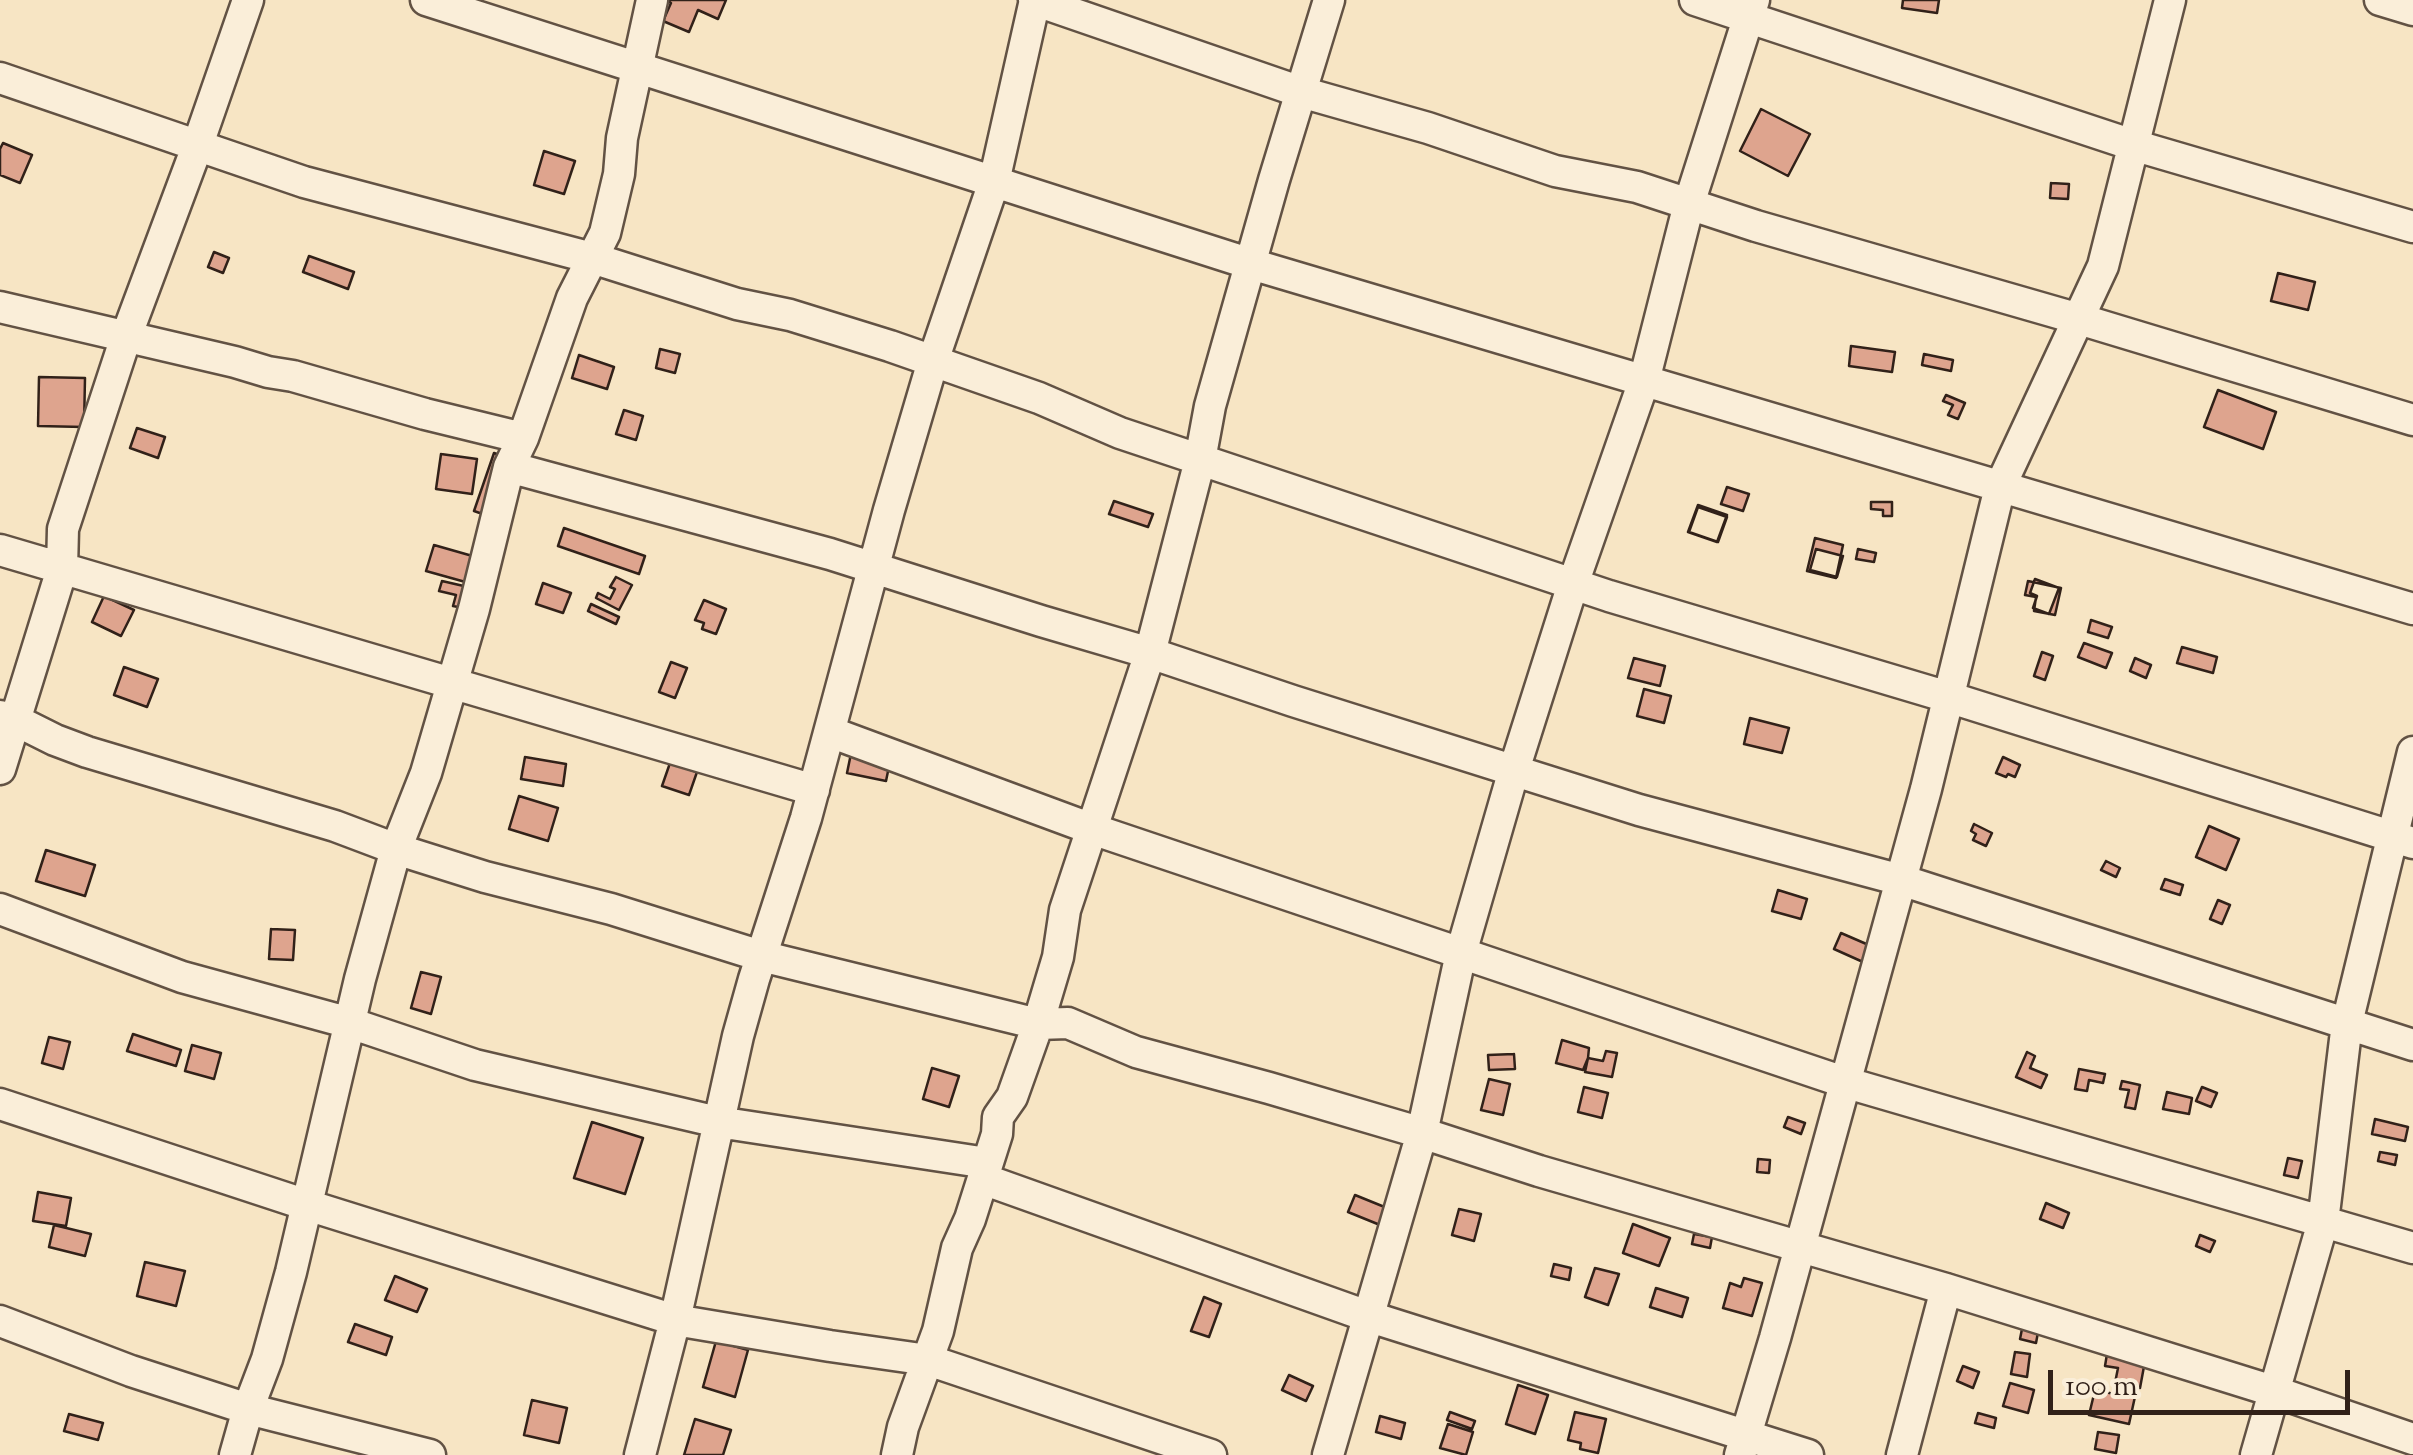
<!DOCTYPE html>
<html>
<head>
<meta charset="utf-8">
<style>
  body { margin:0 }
  #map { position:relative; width:2413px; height:1455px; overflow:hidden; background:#f7e5c4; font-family:"Sorts Mill Goudy",serif }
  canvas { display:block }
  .scale { position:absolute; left:2048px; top:1370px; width:302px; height:45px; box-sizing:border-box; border:5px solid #312119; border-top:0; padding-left:12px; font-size:30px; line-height:35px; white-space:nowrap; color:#312119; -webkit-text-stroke:8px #faeed9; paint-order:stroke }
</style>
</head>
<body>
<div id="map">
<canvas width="2413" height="1455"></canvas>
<div class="scale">100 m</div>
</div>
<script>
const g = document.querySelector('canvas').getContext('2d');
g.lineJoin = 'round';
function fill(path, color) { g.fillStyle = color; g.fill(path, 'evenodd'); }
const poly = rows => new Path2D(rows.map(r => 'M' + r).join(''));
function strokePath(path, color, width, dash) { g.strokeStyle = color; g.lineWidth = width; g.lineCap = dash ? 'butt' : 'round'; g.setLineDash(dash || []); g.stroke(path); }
const building = poly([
  [666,0,726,0,718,19,698,10,689,32,663,21,671,3,666,0],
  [1903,0,1939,0,1937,13,1902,8,1903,0],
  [1761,109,1810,134,1788,176,1740,151,1761,109],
  [3,143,32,155,20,183,0,175,0,149,3,143],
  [544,151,575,161,564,194,534,185,544,151],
  [2051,183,2069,184,2068,199,2050,198,2051,183],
  [214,252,229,258,223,273,208,267,214,252],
  [309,256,354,272,348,289,303,272,309,256],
  [2278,273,2315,282,2308,310,2271,301,2278,273],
  [1851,346,1895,352,1892,372,1849,366,1851,346],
  [660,349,680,354,675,373,656,368,660,349],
  [1924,354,1953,360,1951,371,1922,365,1924,354],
  [579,355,614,367,607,389,572,378,579,355],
  [39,377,85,378,84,427,38,426,39,377],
  [2218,390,2276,412,2263,449,2204,427,2218,390],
  [1946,395,1965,403,1958,419,1948,415,1953,405,1943,401,1946,395],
  [624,410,643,416,636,440,616,434,624,410],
  [137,428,165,437,158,458,130,448,137,428],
  [494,453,514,460,494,518,474,511,494,453],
  [441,454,477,459,472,494,436,489,441,454],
  [1727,487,1749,494,1743,511,1721,504,1727,487],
  [1114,501,1153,514,1148,527,1109,514,1114,501],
  [1871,502,1892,502,1892,516,1883,516,1883,510,1871,509,1871,502],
  [1698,505,1727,515,1717,542,1688,532,1698,505],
  [1698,507,1727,517,1718,542,1689,532,1698,507],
  [564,528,645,556,639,574,558,546,564,528],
  [1815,538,1843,545,1836,578,1807,571,1815,538],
  [434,545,476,557,469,583,426,571,434,545],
  [1816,549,1843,556,1837,577,1810,570,1816,549],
  [1858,549,1876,553,1874,562,1856,559,1858,549],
  [616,577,632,585,619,610,596,598,598,593,610,599,615,589,610,587,616,577],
  [2035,579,2059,588,2049,614,2033,608,2037,596,2030,593,2035,579],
  [442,581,468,587,463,608,453,606,456,595,439,591,442,581],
  [2028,581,2061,588,2055,615,2034,611,2036,597,2025,595,2028,581],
  [543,583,571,593,563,613,536,604,543,583],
  [104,596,134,610,121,636,92,622,104,596],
  [704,600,726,609,716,634,702,629,704,623,695,620,704,600],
  [591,604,619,617,616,624,588,611,591,604],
  [2091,620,2112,627,2108,638,2088,632,2091,620],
  [2084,643,2112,653,2106,668,2078,657,2084,643],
  [2182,647,2217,657,2213,673,2177,663,2182,647],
  [2042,652,2053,656,2045,680,2034,676,2042,652],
  [1634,658,1665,666,1660,686,1628,678,1634,658],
  [2135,658,2151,665,2146,678,2130,671,2135,658],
  [671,662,687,668,675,698,659,692,671,662],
  [124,667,158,679,147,707,114,695,124,667],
  [1644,689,1671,696,1664,723,1637,716,1644,689],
  [1750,718,1789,728,1782,753,1744,744,1750,718],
  [854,739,893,747,886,781,847,773,854,739],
  [525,757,566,764,563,786,521,779,525,757],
  [2003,757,2020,765,2015,777,2008,774,2006,777,1996,773,2003,757],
  [670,763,697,772,689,795,662,786,670,763],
  [519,796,558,808,548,841,509,829,519,796],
  [1974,824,1992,833,1986,846,1973,840,1976,834,1971,831,1974,824],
  [2209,826,2239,839,2226,870,2196,857,2209,826],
  [46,850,95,865,85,896,36,881,46,850],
  [2106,861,2120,868,2116,877,2101,870,2106,861],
  [2165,879,2183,885,2180,895,2161,889,2165,879],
  [1778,890,1807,899,1801,919,1772,911,1778,890],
  [2218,900,2230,905,2222,924,2210,919,2218,900],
  [271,929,295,930,293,960,269,959,271,929],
  [1841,933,1871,946,1863,962,1834,949,1841,933],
  [421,972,441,977,431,1014,411,1008,421,972],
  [133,1034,181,1050,176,1066,127,1051,133,1034],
  [49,1037,70,1042,63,1069,42,1063,49,1037],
  [1562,1040,1589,1048,1588,1058,1583,1070,1556,1063,1562,1040],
  [192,1045,221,1053,214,1079,185,1071,192,1045],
  [1606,1051,1617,1053,1612,1077,1585,1072,1588,1058,1603,1061,1606,1051],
  [2027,1052,2035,1056,2030,1068,2047,1075,2041,1088,2016,1077,2027,1052],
  [1514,1054,1515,1069,1489,1070,1488,1055,1514,1054],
  [932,1068,959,1076,949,1107,923,1099,932,1068],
  [2079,1069,2105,1074,2103,1083,2089,1080,2087,1091,2075,1089,2079,1069],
  [1489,1079,1510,1084,1503,1115,1481,1110,1489,1079],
  [2122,1081,2140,1085,2135,1109,2125,1107,2129,1090,2120,1089,2122,1081],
  [1584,1087,1608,1093,1602,1118,1578,1112,1584,1087],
  [2202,1087,2217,1093,2211,1107,2196,1101,2202,1087],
  [2167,1092,2192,1098,2189,1114,2163,1109,2167,1092],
  [1788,1117,1805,1123,1801,1134,1784,1127,1788,1117],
  [2375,1119,2408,1127,2405,1141,2372,1134,2375,1119],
  [592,1122,643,1138,625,1194,574,1178,592,1122],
  [2380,1152,2397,1155,2395,1165,2378,1161,2380,1152],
  [2288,1158,2302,1161,2298,1178,2284,1175,2288,1158],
  [1758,1159,1770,1160,1769,1173,1757,1172,1758,1159],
  [38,1192,71,1198,66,1226,33,1221,38,1192],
  [1355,1195,1387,1208,1380,1225,1348,1212,1355,1195],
  [2046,1203,2069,1213,2063,1228,2040,1219,2046,1203],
  [1459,1209,1481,1214,1474,1241,1452,1235,1459,1209],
  [1633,1224,1670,1238,1659,1266,1623,1253,1633,1224],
  [54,1225,91,1234,85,1256,49,1247,54,1225],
  [1694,1234,1712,1237,1710,1248,1692,1244,1694,1234],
  [2200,1235,2215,1241,2210,1252,2196,1246,2200,1235],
  [145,1262,185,1271,176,1306,137,1296,145,1262],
  [1554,1264,1571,1268,1569,1280,1551,1276,1554,1264],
  [1595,1268,1619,1274,1608,1305,1585,1297,1595,1268],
  [395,1276,427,1289,417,1312,385,1300,395,1276],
  [1744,1278,1762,1283,1752,1316,1723,1308,1730,1283,1741,1287,1744,1278],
  [1656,1288,1688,1298,1682,1317,1650,1307,1656,1288],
  [1204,1297,1221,1304,1209,1337,1191,1331,1204,1297],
  [355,1324,392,1337,386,1355,348,1342,355,1324],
  [2023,1324,2039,1327,2036,1343,2020,1339,2023,1324],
  [716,1341,748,1350,735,1397,703,1387,716,1341],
  [2015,1352,2030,1354,2027,1377,2011,1374,2015,1352],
  [2107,1354,2145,1361,2140,1388,2115,1383,2118,1368,2105,1366,2107,1354],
  [1963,1366,1979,1372,1973,1388,1957,1381,1963,1366],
  [1289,1375,1313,1386,1306,1401,1282,1390,1289,1375],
  [2010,1383,2034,1390,2028,1413,2003,1406,2010,1383],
  [1518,1385,1548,1395,1535,1434,1506,1424,1518,1385],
  [2095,1390,2124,1396,2125,1390,2136,1392,2129,1424,2089,1415,2095,1390],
  [532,1400,567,1408,559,1443,524,1435,532,1400],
  [1450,1412,1475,1421,1472,1429,1447,1420,1450,1412],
  [1575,1412,1606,1419,1598,1453,1580,1449,1581,1443,1568,1440,1575,1412],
  [1978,1413,1996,1418,1994,1428,1975,1423,1978,1413],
  [69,1414,103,1423,98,1440,64,1431,69,1414],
  [1380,1416,1405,1423,1401,1439,1376,1432,1380,1416],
  [695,1419,731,1430,723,1455,684,1455,695,1419],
  [1448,1424,1473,1432,1466,1455,1440,1448,1448,1424],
  [2098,1432,2119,1435,2116,1453,2095,1449,2098,1432]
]);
fill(building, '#dea48e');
strokePath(building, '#312119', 2.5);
const minor = poly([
  [426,0,1251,264,2413,609],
  [1034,0,1301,92,1428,128,1555,171,1637,187,1756,226,2079,319,2413,420],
  [1695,0,2133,145,2413,227],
  [2380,0,2413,10],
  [0,78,304,182,592,258,737,304,790,315,890,346,1039,398,1120,433,1609,596,1948,697,2413,843],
  [0,307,235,362,268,372,293,376,425,414,523,438,509,467,830,554,1041,621,1150,653,1293,701,1639,810,1901,880,2413,1045],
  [523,438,572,298,605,233,619,174,622,138,652,0],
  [0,550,814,790],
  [0,716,15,720,55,740,87,752,335,826,396,849,485,877,611,909,761,956,1038,1024,1068,1023,1136,1052,1269,1088,1422,1133,1539,1171,1946,1289,2273,1391,2413,1439],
  [830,732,1092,829,1844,1082,2413,1248],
  [0,769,62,569,63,529,126,337,197,147,248,0],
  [0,909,182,977,350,1023,475,1065,718,1122,987,1163],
  [0,1104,307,1205,675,1320,830,1346,928,1360,1211,1455],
  [983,1179,1367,1316,1808,1455],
  [0,1321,131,1371,248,1409,430,1455],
  [235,1455,248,1409,267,1359,291,1272,360,979,396,849,426,773,474,609,509,467],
  [640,1455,675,1320,738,1036,754,979,806,818,889,510,933,361,994,182,1035,0],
  [897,1455,903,1427,938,1331,957,1248,970,1219,997,1134,998,1117,1012,1097,1038,1024,1058,957,1065,910,1150,653,1200,460,1210,406,1274,180,1329,0],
  [1328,1455,1422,1133,1461,953,1514,770,1573,584,1644,381,1689,204,1754,0],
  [1740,1455,1775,1338,1926,789,2000,487,2103,266,2170,0],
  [1902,1455,1946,1289],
  [2256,1455,2323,1222,2347,1023,2413,752]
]);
strokePath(minor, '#625244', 35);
strokePath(minor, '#faeed9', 30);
</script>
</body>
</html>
